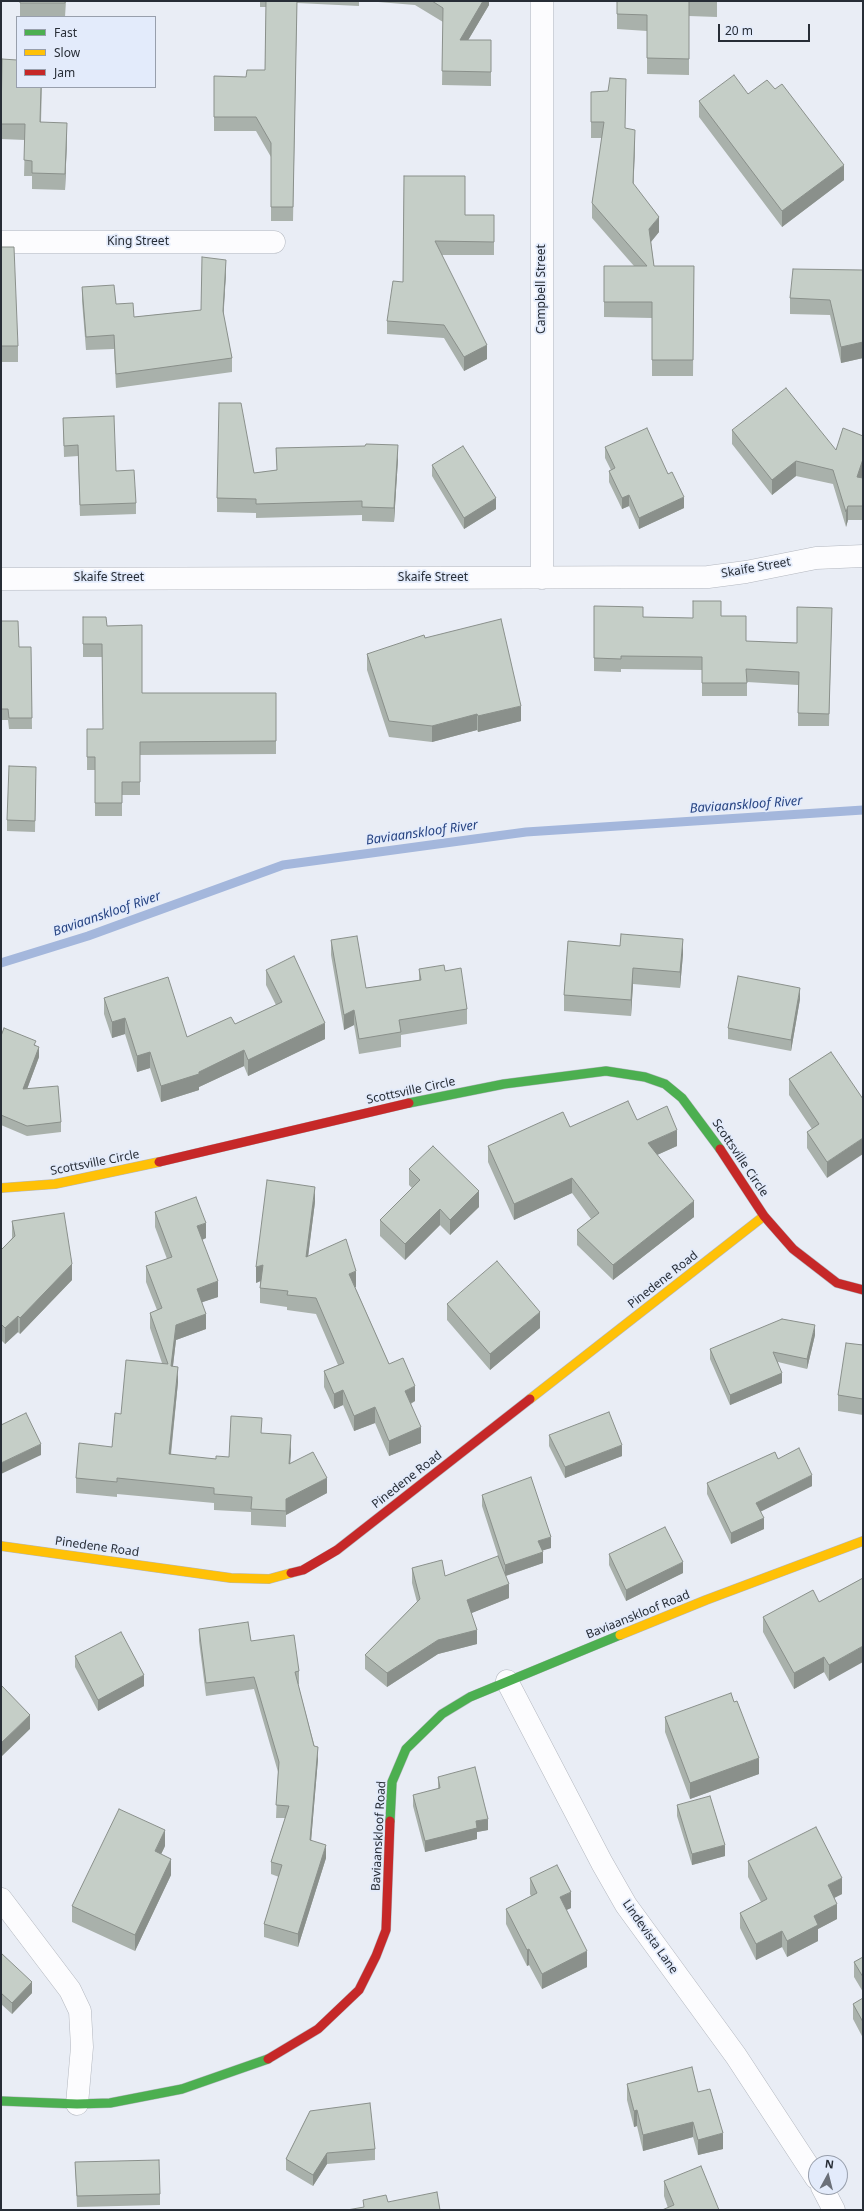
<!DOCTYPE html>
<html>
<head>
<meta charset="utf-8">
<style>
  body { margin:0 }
  #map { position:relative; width:864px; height:2211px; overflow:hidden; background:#e9edf5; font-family:"Noto Sans",sans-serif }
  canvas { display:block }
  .frame { position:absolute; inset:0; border:2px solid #272d36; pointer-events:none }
  .legend { position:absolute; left:16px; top:16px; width:140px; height:72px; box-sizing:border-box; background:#e3ebfb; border:1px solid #989fac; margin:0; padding:5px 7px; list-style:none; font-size:12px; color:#272d36 }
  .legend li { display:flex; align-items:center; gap:8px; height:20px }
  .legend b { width:20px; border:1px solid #989fac }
  .north { position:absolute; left:808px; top:2155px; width:40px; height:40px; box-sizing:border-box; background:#e3ebfb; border:1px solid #989fac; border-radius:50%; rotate:7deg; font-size:11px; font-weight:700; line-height:16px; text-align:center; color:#272d36 }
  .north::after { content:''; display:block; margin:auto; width:14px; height:18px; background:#6b7079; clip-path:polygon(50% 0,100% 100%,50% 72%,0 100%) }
  .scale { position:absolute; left:718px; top:24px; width:92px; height:18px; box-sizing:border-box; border:2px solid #272d36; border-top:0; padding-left:5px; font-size:12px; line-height:14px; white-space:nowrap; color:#272d36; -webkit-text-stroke:3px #e3ebfb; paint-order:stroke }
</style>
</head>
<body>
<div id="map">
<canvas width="864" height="2211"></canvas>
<div class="frame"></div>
<ul class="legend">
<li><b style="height:5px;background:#4caf50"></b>Fast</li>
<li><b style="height:5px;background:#ffc107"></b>Slow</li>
<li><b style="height:5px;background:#c62828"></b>Jam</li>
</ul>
<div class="north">N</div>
<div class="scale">20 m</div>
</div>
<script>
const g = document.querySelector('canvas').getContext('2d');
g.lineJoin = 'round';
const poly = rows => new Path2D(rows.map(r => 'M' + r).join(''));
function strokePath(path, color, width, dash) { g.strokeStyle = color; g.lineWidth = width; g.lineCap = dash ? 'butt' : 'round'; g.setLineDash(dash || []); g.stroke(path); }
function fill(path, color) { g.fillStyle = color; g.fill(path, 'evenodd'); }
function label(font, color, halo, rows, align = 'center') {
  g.font = font + ' "Noto Sans",sans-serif'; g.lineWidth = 3.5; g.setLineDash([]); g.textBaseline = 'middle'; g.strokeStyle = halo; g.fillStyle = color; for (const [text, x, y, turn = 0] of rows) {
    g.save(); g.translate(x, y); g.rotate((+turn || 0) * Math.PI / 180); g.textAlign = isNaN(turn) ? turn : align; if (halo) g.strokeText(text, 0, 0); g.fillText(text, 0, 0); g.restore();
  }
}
strokePath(poly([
  [1,963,88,936,283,865,526,832,863,810]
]), '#a4b7dc', 9);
const street = poly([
  [542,1,542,578],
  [1,242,274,242],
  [1,579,708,577,746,572,816,558,863,556],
  [507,1681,602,1863,626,1905,736,2056,816,2178],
  [1,1899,70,1990,80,2011,82,2047,77,2104],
  [822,2187,834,2210]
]);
const fast = poly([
  [409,1103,504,1084,606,1071,645,1077,665,1084,682,1098,720,1149],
  [390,1821,392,1782,406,1749,442,1714,470,1697,620,1635],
  [1,2101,77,2104,110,2103,182,2089,268,2059]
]);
const slow = poly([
  [1,1188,55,1184,159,1162],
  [530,1399,764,1216],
  [1,1546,231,1578,269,1579,291,1573],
  [620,1635,706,1600,863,1541]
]);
const jam = poly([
  [720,1149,764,1216,793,1249,837,1283,863,1290],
  [159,1162,409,1103],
  [291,1573,303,1570,337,1550,530,1399],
  [268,2059,318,2029,359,1990,376,1956,386,1930,390,1821]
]);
strokePath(street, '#b3b7bf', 23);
strokePath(fast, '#b3b7bf', 10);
strokePath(slow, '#b3b7bf', 10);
strokePath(jam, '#b3b7bf', 10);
strokePath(street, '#fcfcfe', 22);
strokePath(fast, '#4caf50', 9);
strokePath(slow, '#ffc107', 9);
strokePath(jam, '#c62828', 9);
fill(poly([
  [20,1,66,1,65,17,20,17],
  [260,1,359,1,359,6,297,3,293,221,271,221,271,157,256,131,214,131,214,76,246,77,265,70,266,7,260,7],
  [366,1,489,1,489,5,468,40,491,40,491,86,442,85,443,22,415,5],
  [617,1,717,1,717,17,689,16,689,75,647,74,647,31,617,29],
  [17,87,42,87,41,122,67,138,65,190,32,189,32,176,24,176,25,140,1,139,1,88],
  [775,89,844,180,782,227,699,117,699,101],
  [591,92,625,128,635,145,633,184,659,232,651,242,654,266,694,266,693,376,652,376,652,318,604,317,604,266,634,266,592,218,592,203,602,138,591,138],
  [404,176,465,215,494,215,494,255,442,255,487,359,464,371,444,338,387,334,387,321,403,282],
  [1,247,18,346,18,362,1,362],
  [863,270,863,358,841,363,830,315,790,314,790,298],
  [226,273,223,314,232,358,232,372,116,388,114,349,86,350,82,301,82,287,116,304,134,317,201,310],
  [63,418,116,471,136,503,136,514,80,516,78,456,64,457],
  [732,430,836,450,863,436,863,473,862,478,863,478,863,520,848,520,846,527,833,484,796,476,772,495,732,444],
  [605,447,668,474,684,508,639,529,629,506,622,509,609,482,609,471,611,470,605,458],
  [276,448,398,459,394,522,362,521,362,515,256,518,256,513,217,512,217,498,254,473,277,470],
  [432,465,496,509,464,529,432,476],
  [594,606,643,617,693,618,721,616,746,641,797,643,832,608,829,726,798,726,798,685,747,682,747,696,702,696,702,670,621,669,621,672,594,671],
  [83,617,107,626,142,693,276,693,276,754,140,755,140,795,122,795,122,816,95,816,95,770,87,770,87,729,103,729,102,657,83,657],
  [1,621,19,647,31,647,32,729,9,729,8,720,1,720],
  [425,638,521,721,478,732,477,730,432,742,389,737,367,670,367,654],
  [36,778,35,832,7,831,7,820],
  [331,940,366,988,419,980,419,969,445,971,467,1009,467,1024,401,1035,401,1047,359,1054,354,1025,344,1030,331,955],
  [568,941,683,954,680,988,633,984,631,1016,564,1011,564,995],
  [266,970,325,1039,248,1076,244,1066,199,1087,199,1090,161,1102,150,1068,137,1072,125,1034,112,1038,104,1014,104,998,187,1037,235,1024,276,1005,266,985],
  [800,999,791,1051,728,1039,728,1028],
  [1,1036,36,1045,39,1057,27,1089,61,1122,61,1132,27,1136,1,1125],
  [831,1052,827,1178,807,1148,807,1132,812,1129,789,1095,789,1079],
  [637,1120,677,1146,657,1155,694,1217,613,1280,577,1245,577,1230,591,1219,572,1193,514,1220,488,1162,488,1146,570,1127],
  [409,1169,479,1207,450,1235,440,1225,405,1260,380,1236,380,1220,412,1188,409,1185],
  [315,1202,308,1256,356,1287,355,1287,389,1364,415,1401,411,1404,421,1443,389,1456,375,1423,354,1431,343,1405,334,1409,324,1387,324,1371,338,1365,316,1314,287,1310,287,1307,260,1303,260,1281,256,1283],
  [155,1212,206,1238,202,1240,218,1297,202,1302,206,1329,176,1340,173,1366,178,1382,171,1455,216,1459,229,1457,262,1433,291,1451,290,1463,327,1493,286,1515,286,1527,251,1525,251,1512,214,1510,214,1503,117,1494,117,1497,76,1493,76,1478,112,1447,121,1414,162,1363,150,1328,150,1313,157,1310,146,1282,146,1266,167,1259,155,1227],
  [12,1221,72,1280,20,1334,18,1332,5,1344,1,1340,1,1250,12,1238],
  [447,1304,540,1328,490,1370,447,1320],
  [815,1335,807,1369,778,1362,782,1383,730,1405,710,1359,710,1349],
  [863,1345,863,1415,838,1411,838,1395],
  [549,1435,622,1456,565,1478,549,1446],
  [778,1459,812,1486,761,1511,764,1529,731,1544,707,1494,707,1483],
  [482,1495,551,1548,542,1550,543,1563,506,1576,509,1598,471,1613,477,1644,438,1654,387,1687,365,1669,365,1655,417,1602,412,1583,412,1568,445,1576,500,1562,482,1506],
  [609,1554,683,1573,626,1601,609,1565],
  [863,1578,829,1681,824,1672,794,1689,763,1632,763,1617,819,1602],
  [199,1629,251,1641,299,1671,299,1684,298,1684,318,1759,311,1841,326,1858,298,1947,264,1937,264,1924,279,1877,271,1874,271,1862,285,1818,276,1818,278,1772,254,1689,206,1696,199,1641],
  [75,1656,144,1686,98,1711,75,1667],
  [665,1717,759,1774,690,1799,665,1732],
  [438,1777,488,1830,477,1832,477,1839,425,1852,413,1806,413,1795,438,1789],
  [677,1805,725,1856,692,1865,677,1816],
  [165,1846,161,1854,171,1875,135,1951,72,1922,72,1906],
  [748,1861,842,1894,834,1898,837,1919,818,1929,818,1941,787,1957,782,1947,756,1960,740,1928,740,1913,761,1902,748,1877],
  [530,1878,571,1908,566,1910,587,1967,542,1989,529,1965,527,1966,506,1924,506,1909,531,1896,530,1894],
  [1,1953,32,1993,12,2014,1,2004],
  [863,1957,863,1992,854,1977,854,1962],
  [863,1998,863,2038,853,2019,853,2004],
  [627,2084,698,2092,723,2149,698,2155,693,2137,643,2151,637,2126,634,2127,627,2100],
  [310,2111,375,2149,375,2160,327,2164,313,2186,286,2170,286,2159],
  [75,2162,160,2194,160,2205,77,2207],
  [664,2181,719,2210,668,2208,664,2196]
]), '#a9b1ab');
fill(poly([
  [483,1,489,1,489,5,460,54,460,40],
  [67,123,67,138,65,190,65,174],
  [635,130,635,145,633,199,633,183],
  [844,165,844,180,782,227,782,211],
  [659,217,659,232,649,244,649,229],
  [226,260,226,273,223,324,223,311],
  [863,342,863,358,841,363,841,347],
  [487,345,487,359,464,371,464,357],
  [398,445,398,459,394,522,394,508],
  [863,459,863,473,857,492,857,477],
  [796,461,796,476,772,495,772,480],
  [629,495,629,506,622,509,622,498],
  [684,497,684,508,639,529,639,518],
  [496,498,496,509,464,529,464,518],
  [848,506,848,520,846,527,846,512],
  [521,706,521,721,478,732,478,716],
  [477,714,477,730,432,742,432,726],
  [683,939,683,954,680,988,680,972],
  [633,968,633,984,631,1016,631,1000],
  [800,988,800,999,791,1051,791,1040],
  [354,1010,354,1025,344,1030,344,1015],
  [125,1018,125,1034,112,1038,112,1022],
  [325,1023,325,1039,248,1076,248,1060],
  [39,1047,39,1057,23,1100,23,1089],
  [244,1050,244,1066,199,1087,199,1090,161,1102,161,1086,199,1072],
  [150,1052,150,1068,137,1072,137,1056],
  [677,1130,677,1146,648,1159,648,1143],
  [863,1138,863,1154,827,1178,827,1162],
  [572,1178,572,1193,514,1220,514,1204],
  [315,1187,315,1202,306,1273,306,1257],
  [479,1191,479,1207,450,1235,450,1220],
  [694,1201,694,1217,613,1280,613,1265],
  [440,1209,440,1225,405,1260,405,1244],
  [206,1223,206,1238,197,1242,197,1226],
  [72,1264,72,1280,20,1334,20,1318],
  [263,1265,263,1280,256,1283,256,1267],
  [356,1271,356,1287,349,1290,349,1274],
  [218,1281,218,1297,197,1304,197,1289],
  [540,1312,540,1328,490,1370,490,1354],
  [206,1314,206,1329,176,1340,171,1382,171,1366,176,1325],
  [18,1316,18,1332,5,1344,5,1328],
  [815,1325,815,1335,807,1369,807,1359],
  [178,1367,178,1382,169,1470,169,1454],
  [782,1373,782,1383,730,1405,730,1395],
  [415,1386,415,1401,405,1406,405,1391],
  [343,1390,343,1405,334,1409,334,1394],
  [375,1407,375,1423,354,1431,354,1416],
  [421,1427,421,1443,389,1456,389,1441],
  [291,1435,291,1451,289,1479,289,1464],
  [41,1444,41,1455,1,1474,1,1463],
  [622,1445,622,1456,565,1478,565,1467],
  [812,1475,812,1486,756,1514,756,1503],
  [327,1478,327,1493,286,1515,286,1527,286,1499],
  [764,1518,764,1529,731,1544,731,1533],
  [551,1537,551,1548,538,1552,538,1541],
  [543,1552,543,1563,505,1576,505,1565],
  [683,1562,683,1573,626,1601,626,1590],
  [509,1584,509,1598,467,1615,467,1600],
  [477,1630,477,1644,438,1654,387,1687,387,1673,438,1640],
  [863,1646,863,1662,829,1681,829,1665],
  [824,1657,824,1672,794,1689,794,1673],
  [144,1675,144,1686,98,1711,98,1700],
  [30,1715,30,1729,1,1757,1,1743],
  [318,1747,318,1759,310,1853,310,1840],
  [759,1758,759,1774,690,1799,690,1783],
  [488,1819,488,1830,477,1832,477,1839,425,1852,425,1841,476,1821],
  [165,1830,165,1846,155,1867,155,1851],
  [326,1845,326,1858,298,1947,298,1934],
  [725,1845,725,1856,692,1865,692,1854],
  [171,1859,171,1875,135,1951,135,1935],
  [842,1878,842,1894,828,1901,828,1885],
  [571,1892,571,1908,560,1913,560,1897],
  [837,1904,837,1919,818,1929,818,1941,787,1957,787,1941,814,1916],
  [782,1931,782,1947,756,1960,756,1944],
  [529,1949,529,1965,527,1966,527,1950],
  [587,1951,587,1967,542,1989,542,1974],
  [32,1982,32,1993,12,2014,12,2003],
  [637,2110,637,2126,634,2127,634,2111],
  [693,2122,693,2137,643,2151,643,2135],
  [723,2133,723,2149,698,2155,698,2140],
  [327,2153,327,2164,313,2186,313,2175]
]), '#8a908b');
const building = poly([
  [20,1,65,1,65,3,20,3,20,1],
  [266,1,297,1,293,207,271,207,271,143,256,117,214,117,214,76,246,77,247,70,265,70,266,1],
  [432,1,483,1,460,40,491,40,491,72,442,71,443,8,432,1],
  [617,1,689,1,689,59,647,58,647,15,617,14,617,1],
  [2,59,17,60,17,87,41,87,40,122,67,123,65,174,32,173,32,161,24,160,25,124,1,124,2,59],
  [734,75,748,94,767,80,775,89,782,84,844,165,782,211,699,101,734,75],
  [610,78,626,79,625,128,635,130,633,183,659,217,649,229,654,266,694,266,693,360,652,360,652,302,604,302,604,266,647,266,592,203,604,122,591,122,591,92,608,91,610,78],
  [404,176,465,176,465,215,494,215,494,242,435,241,487,345,464,357,444,325,387,321,393,281,403,282,404,176],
  [1,247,14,247,18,346,1,346,1,247],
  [202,257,226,260,223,311,232,358,116,374,114,335,86,337,82,287,114,285,116,304,133,303,134,317,201,310,202,257],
  [793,269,863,270,863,342,841,347,830,300,790,298,793,269],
  [786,388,836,450,843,428,863,436,863,459,857,477,863,478,863,506,848,506,846,512,833,470,796,461,772,480,732,430,786,388],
  [219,403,241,403,254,473,277,470,276,448,365,446,366,444,398,445,394,508,362,507,362,501,256,504,256,499,217,498,219,403],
  [114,416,116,471,134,470,136,503,80,505,78,445,64,446,63,418,114,416],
  [647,428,668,474,672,472,684,497,639,518,629,495,622,498,609,471,615,468,605,447,647,428],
  [463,446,496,498,464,518,432,465,463,446],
  [693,601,721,601,721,616,746,616,746,641,797,643,797,607,832,608,829,714,798,713,799,672,746,669,747,683,702,683,702,657,621,656,621,659,594,658,594,606,643,607,643,617,693,618,693,601],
  [83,617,106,617,107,626,142,625,142,693,276,693,276,741,140,742,140,782,122,782,122,803,95,803,95,757,87,757,87,729,103,729,102,644,83,644,83,617],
  [501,619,521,706,478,716,477,714,432,726,389,721,367,654,424,635,425,638,501,619],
  [1,621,18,621,19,647,31,647,32,718,9,718,8,709,1,709,1,621],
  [9,766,36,767,35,821,7,820,9,766],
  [621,934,683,939,680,972,633,968,631,1000,564,995,568,941,620,946,621,934],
  [357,936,366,988,421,980,419,969,444,965,445,971,461,968,467,1009,399,1020,401,1032,359,1039,354,1010,344,1015,331,940,357,936],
  [294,956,325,1023,248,1060,244,1050,199,1072,199,1074,161,1086,150,1052,137,1056,125,1018,112,1022,104,998,168,977,187,1037,231,1017,235,1024,282,1002,266,970,294,956],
  [738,976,800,988,791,1040,728,1028,738,976],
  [4,1028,36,1041,34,1045,39,1047,23,1089,58,1086,61,1122,27,1126,1,1115,1,1036,4,1028],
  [831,1052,863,1099,863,1138,827,1162,807,1132,819,1124,789,1079,831,1052],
  [628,1101,637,1120,667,1106,677,1130,648,1143,694,1201,613,1265,577,1230,599,1213,572,1178,514,1204,488,1146,563,1112,570,1127,628,1101],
  [433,1146,479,1191,450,1220,440,1209,405,1244,380,1220,420,1180,409,1169,433,1146],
  [267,1180,315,1187,306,1257,346,1239,356,1271,349,1274,389,1364,403,1358,415,1386,405,1391,421,1427,389,1441,375,1407,354,1416,343,1390,334,1394,324,1371,344,1363,316,1298,287,1295,288,1291,260,1288,263,1265,256,1267,267,1180],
  [196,1197,206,1223,197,1226,218,1281,197,1289,206,1314,176,1325,171,1366,178,1367,169,1454,216,1459,216,1456,229,1457,231,1416,262,1418,261,1433,291,1435,289,1464,313,1452,327,1478,286,1499,286,1511,251,1509,252,1497,214,1494,214,1488,117,1478,117,1482,76,1478,79,1443,112,1447,115,1413,121,1414,126,1360,168,1364,150,1313,162,1308,146,1266,172,1257,155,1212,196,1197],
  [64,1213,72,1264,20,1318,18,1316,5,1328,1,1324,1,1250,15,1236,12,1221,64,1213],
  [497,1261,540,1312,490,1354,447,1304,497,1261],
  [782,1319,815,1325,807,1359,773,1352,782,1373,730,1395,710,1349,782,1319],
  [846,1343,863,1345,863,1399,838,1395,846,1343],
  [609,1412,622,1445,565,1467,549,1435,609,1412],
  [26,1413,41,1444,1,1463,1,1425,26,1413],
  [799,1448,812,1475,756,1503,764,1518,731,1533,707,1483,775,1452,778,1459,799,1448],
  [531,1477,551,1537,538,1541,543,1552,505,1565,482,1495,531,1477],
  [665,1527,683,1562,626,1590,609,1554,665,1527],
  [498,1556,509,1584,467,1600,477,1630,438,1640,387,1673,365,1655,420,1599,412,1568,442,1560,445,1576,498,1556],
  [863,1578,863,1646,829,1665,824,1657,794,1673,763,1617,813,1590,819,1602,863,1578],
  [248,1622,251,1641,294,1635,299,1671,295,1672,314,1746,318,1747,310,1840,326,1845,298,1934,264,1924,282,1865,271,1862,289,1806,276,1805,279,1762,254,1677,206,1683,199,1629,248,1622],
  [121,1632,144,1675,98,1700,75,1656,121,1632],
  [1,1685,30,1715,1,1743,1,1685],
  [731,1693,734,1702,737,1701,759,1758,690,1783,665,1717,731,1693],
  [475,1767,488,1819,476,1821,477,1828,425,1841,413,1795,440,1788,438,1777,475,1767],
  [710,1796,725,1845,692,1854,677,1805,710,1796],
  [119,1809,165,1830,155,1851,171,1859,135,1935,72,1906,119,1809],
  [816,1827,842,1878,828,1885,837,1904,814,1916,818,1925,787,1941,782,1931,756,1944,740,1913,767,1899,748,1861,816,1827],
  [557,1865,571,1892,560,1897,587,1951,542,1974,529,1949,527,1950,506,1909,537,1893,530,1878,557,1865],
  [1,1953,32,1982,12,2003,1,1993,1,1953],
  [863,1957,863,1977,854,1962,863,1957],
  [863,1998,863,2022,853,2004,863,1998],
  [692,2067,698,2092,710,2089,723,2133,698,2140,693,2122,643,2135,637,2110,634,2111,627,2084,692,2067],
  [370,2103,375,2149,327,2153,313,2175,286,2159,310,2111,370,2103],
  [159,2160,160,2194,77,2196,75,2162,159,2160],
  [701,2166,719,2210,662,2210,674,2205,664,2181,701,2166],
  [437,2192,440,2210,347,2210,364,2207,363,2200,386,2195,388,2202,437,2192]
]);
fill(building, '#c5cec7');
strokePath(building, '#8a908b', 1);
label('12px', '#272d36', '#e3ebfb', [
  ["King Street",138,242],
  ["Campbell Street",542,289,-90],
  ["Skaife Street",756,568,-10],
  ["Skaife Street",109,578],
  ["Skaife Street",433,578],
  ["Scottsville Circle",411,1091,-12],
  ["Scottsville Circle",740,1158,56],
  ["Scottsville Circle",95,1163,-11],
  ["Pinedene Road",663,1280,-38],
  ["Pinedene Road",407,1480,-38],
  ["Pinedene Road",97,1547,8],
  ["Baviaanskloof Road",638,1615,-22],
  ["Baviaanskloof Road",379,1836,-87],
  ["Lindevista Lane",650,1937,55]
]);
label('italic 13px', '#274482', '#e3ebfb', [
  ["Baviaanskloof River",746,805,-4],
  ["Baviaanskloof River",422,833,-8],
  ["Baviaanskloof River",107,914,-19]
]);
</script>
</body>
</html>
